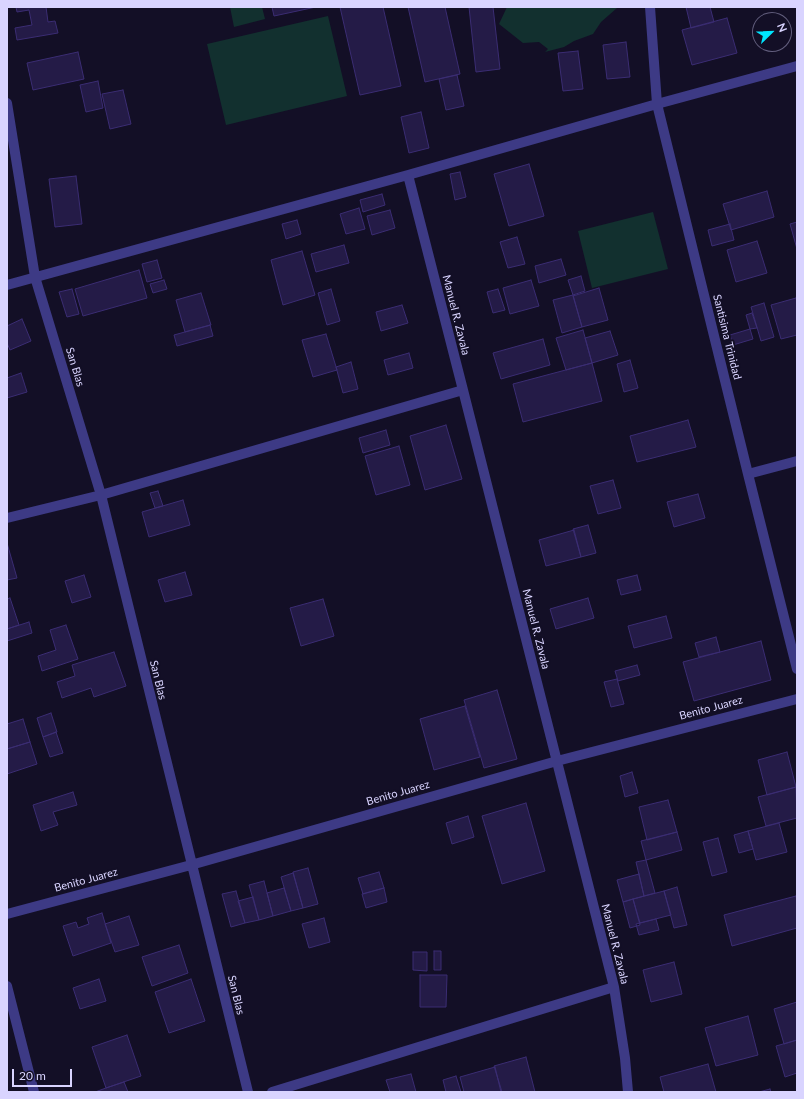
<!DOCTYPE html>
<html>
<head>
<meta charset="utf-8">
<style>
  body { margin:0 }
  #map { position:relative; width:804px; height:1099px; overflow:hidden; background:#130f26; font-family:Lato,sans-serif }
  canvas { display:block }
  .frame { position:absolute; inset:0; border:8px solid #d9d4ff; pointer-events:none }
  .north { position:absolute; left:752px; top:12px; width:40px; height:40px; box-sizing:border-box; background:#130f26; border:1px solid #625e7d; border-radius:50%; rotate:67deg; font-size:11px; font-weight:700; line-height:16px; text-align:center; color:#d9d4ff }
  .north::after { content:''; display:block; margin:auto; width:14px; height:18px; background:#00e5ff; clip-path:polygon(50% 0,100% 100%,50% 72%,0 100%) }
  .scale { position:absolute; left:12px; top:1069px; width:60px; height:18px; box-sizing:border-box; border:2px solid #d9d4ff; border-top:0; padding-left:5px; font-size:12px; line-height:14px; white-space:nowrap; color:#d9d4ff; -webkit-text-stroke:3px #130f26; paint-order:stroke }
</style>
</head>
<body>
<div id="map">
<canvas width="804" height="1099"></canvas>
<div class="frame"></div>
<div class="north">N</div>
<div class="scale">20 m</div>
</div>
<script>
const g = document.querySelector('canvas').getContext('2d');
g.lineJoin = 'round';
function fill(path, color) { g.fillStyle = color; g.fill(path, 'evenodd'); }
const poly = rows => new Path2D(rows.map(r => 'M' + r).join(''));
function strokePath(path, color, width, dash) { g.strokeStyle = color; g.lineWidth = width; g.lineCap = dash ? 'butt' : 'round'; g.setLineDash(dash || []); g.stroke(path); }
function label(font, color, halo, rows, align = 'center') {
  g.font = font + ' Lato,sans-serif'; g.lineWidth = 4; g.setLineDash([]); g.textBaseline = 'middle'; g.strokeStyle = halo; g.fillStyle = color; for (const [text, x, y, turn = 0] of rows) {
    g.save(); g.translate(x, y); g.rotate((+turn || 0) * Math.PI / 180); g.textAlign = isNaN(turn) ? turn : align; if (halo) g.strokeText(text, 0, 0); g.fillText(text, 0, 0); g.restore();
  }
}
fill(poly([
  [230,7,262,7,265,19,234,27],
  [507,7,615,7,617,8,601,22,593,34,574,41,564,47,545,52,548,49,539,42,523,43,499,24],
  [328,16,347,96,226,125,207,44],
  [653,212,668,269,592,288,578,231]
]), '#12302f');
const building = poly([
  [16,7,46,7,48,22,55,21,58,33,17,40,15,28,32,25,29,10,17,12,16,7],
  [272,7,316,7,274,16,272,7],
  [340,7,383,7,401,86,360,95,340,7],
  [408,7,445,7,460,74,425,82,408,7],
  [469,7,493,7,500,69,476,72,469,7],
  [686,7,710,7,714,22,691,28,686,7],
  [727,18,737,53,692,65,682,30,727,18],
  [626,42,630,77,607,79,603,45,626,42],
  [578,51,583,89,563,91,558,53,578,51],
  [78,52,84,79,33,90,27,63,78,52],
  [457,75,464,106,446,110,439,79,457,75],
  [98,81,103,108,86,112,80,85,98,81],
  [123,90,131,124,110,129,102,94,123,90],
  [421,112,429,148,409,153,401,117,421,112],
  [529,164,544,216,509,226,494,174,529,164],
  [460,172,466,197,455,200,450,174,460,172],
  [76,176,82,224,55,227,49,179,76,176],
  [767,191,774,217,731,230,723,204,767,191],
  [382,194,385,205,363,212,360,200,382,194],
  [359,208,365,229,346,234,340,214,359,208],
  [390,210,395,228,372,235,367,216,390,210],
  [297,220,301,234,286,239,282,224,297,220],
  [797,222,797,249,790,224,797,222],
  [730,224,734,240,712,246,708,230,730,224],
  [517,237,525,264,508,268,500,242,517,237],
  [757,241,767,273,736,282,727,250,757,241],
  [344,245,349,263,316,272,311,254,344,245],
  [302,251,315,295,283,305,271,260,302,251],
  [561,259,566,275,539,283,535,266,561,259],
  [157,260,162,278,147,282,142,264,157,260],
  [139,270,147,298,83,316,75,289,139,270],
  [581,276,585,291,573,295,568,280,581,276],
  [164,280,167,289,153,293,150,284,164,280],
  [531,280,539,306,510,314,503,288,531,280],
  [599,288,608,320,582,327,573,296,599,288],
  [72,289,79,314,67,317,59,292,72,289],
  [331,289,340,321,327,325,318,293,331,289],
  [498,289,505,310,493,313,487,292,498,289],
  [201,293,211,325,185,332,176,300,201,293],
  [573,295,582,327,562,333,553,300,573,295],
  [796,298,797,303,797,335,781,339,771,305,796,298],
  [764,303,774,337,761,341,751,307,764,303],
  [402,305,408,323,381,331,376,312,402,305],
  [752,313,757,328,750,329,746,315,752,313],
  [22,319,31,341,10,350,7,343,7,326,22,319],
  [210,325,213,336,177,346,174,335,210,325],
  [750,329,753,339,733,345,730,335,750,329],
  [583,330,592,363,566,370,556,338,583,330],
  [610,331,618,355,592,363,585,338,610,331],
  [326,334,337,370,313,377,302,340,326,334],
  [543,339,550,365,501,379,493,353,543,339],
  [409,353,413,368,388,375,384,360,409,353],
  [630,360,638,388,624,392,617,364,630,360],
  [351,362,358,389,343,393,336,367,351,362],
  [592,363,602,401,523,422,513,384,592,363],
  [21,373,27,392,7,398,7,378,21,373],
  [688,420,696,447,637,462,630,436,688,420],
  [446,425,462,479,425,490,410,436,446,425],
  [386,430,390,445,363,453,359,438,386,430],
  [399,446,410,485,376,495,365,456,399,446],
  [613,480,621,508,598,514,590,486,613,480],
  [158,491,163,506,155,508,150,493,158,491],
  [698,494,705,518,674,527,667,502,698,494],
  [183,500,190,525,149,537,142,512,183,500],
  [588,525,596,553,581,557,573,529,588,525],
  [574,530,581,557,546,566,539,540,574,530],
  [7,543,17,578,7,580,7,543],
  [185,572,192,595,165,602,158,580,185,572],
  [84,575,91,597,72,603,65,581,84,575],
  [637,575,641,590,621,595,617,580,637,575],
  [10,598,19,625,7,629,7,599,10,598],
  [588,598,594,618,556,629,550,609,588,598],
  [323,599,334,636,301,646,290,608,323,599],
  [666,616,672,638,634,648,628,626,666,616],
  [29,622,32,633,7,641,7,629,29,622],
  [66,625,78,659,42,671,38,656,56,650,50,630,66,625],
  [716,637,720,652,699,657,695,643,716,637],
  [761,641,771,680,694,701,683,662,761,641],
  [114,652,126,686,94,697,91,688,62,698,57,682,75,676,72,665,114,652],
  [637,665,640,675,618,681,615,671,637,665],
  [617,679,624,704,611,707,604,682,617,679],
  [497,690,517,759,484,768,464,700,497,690],
  [465,706,480,757,434,770,420,719,465,706],
  [51,713,57,732,43,737,37,718,51,713],
  [23,719,30,742,7,749,7,724,23,719],
  [56,732,63,753,50,757,43,737,56,732],
  [30,742,37,764,7,774,7,749,30,742],
  [787,752,796,787,767,795,758,760,787,752],
  [632,772,638,793,625,797,620,776,632,772],
  [796,787,797,818,766,826,758,797,796,787],
  [73,792,77,805,53,812,58,825,41,831,33,805,73,792],
  [668,800,677,832,647,840,639,807,668,800],
  [526,803,545,871,502,884,482,816,526,803],
  [468,816,474,837,452,844,446,823,468,816],
  [779,823,787,852,756,860,748,831,779,823],
  [748,831,753,849,739,853,734,835,748,831],
  [677,832,682,850,646,860,641,841,677,832],
  [718,838,727,872,712,876,703,842,718,838],
  [646,860,655,893,644,896,636,862,646,860],
  [308,868,318,904,303,908,293,872,308,868],
  [379,872,384,888,363,894,358,878,379,872],
  [293,873,303,908,291,911,281,877,293,873],
  [639,874,644,896,623,902,617,880,639,874],
  [264,881,273,916,259,920,249,885,264,881],
  [677,887,687,925,674,928,664,891,677,887],
  [284,888,291,911,273,916,267,893,284,888],
  [384,888,387,902,366,908,362,894,384,888],
  [236,891,245,923,231,927,222,894,236,891],
  [664,891,671,915,640,923,633,899,664,891],
  [796,896,797,901,797,928,732,946,724,915,796,896],
  [253,897,259,920,245,923,238,901,253,897],
  [633,899,640,925,630,928,623,902,633,899],
  [102,913,111,943,73,956,63,926,76,922,78,928,89,924,87,918,102,913],
  [129,916,139,945,115,952,105,924,129,916],
  [324,918,330,942,309,948,302,924,324,918],
  [656,919,659,930,639,935,636,924,656,919],
  [179,945,188,973,152,986,142,957,179,945],
  [434,951,441,951,441,970,434,970,434,951],
  [413,952,427,952,427,971,413,970,413,952],
  [674,962,682,994,651,1002,643,970,674,962],
  [420,975,447,975,446,1007,420,1007,420,975],
  [99,979,106,1001,80,1009,73,988,99,979],
  [191,979,205,1021,169,1033,155,992,191,979],
  [797,1002,797,1040,784,1044,774,1009,797,1002],
  [748,1016,758,1055,716,1066,705,1028,748,1016],
  [127,1035,141,1076,106,1088,92,1047,127,1035],
  [797,1040,797,1073,785,1077,776,1046,797,1040],
  [526,1057,535,1092,502,1092,494,1066,526,1057],
  [708,1064,716,1092,664,1092,660,1077,708,1064],
  [495,1067,501,1092,464,1092,460,1077,495,1067],
  [411,1074,416,1092,390,1092,386,1080,411,1074],
  [456,1076,461,1092,446,1092,443,1080,456,1076],
  [124,1082,128,1092,95,1092,106,1088,124,1082],
  [770,1089,771,1092,759,1092,770,1089]
]);
fill(building, '#241b47');
strokePath(building, '#3b2d73', 1);
strokePath(poly([
  [650,7,657,104,748,474,797,669],
  [7,103,35,277,101,495,248,1092],
  [408,175,463,390,614,987,625,1058,628,1092],
  [7,285,408,175,657,104,797,66],
  [748,474,797,461],
  [7,518,101,495,463,390],
  [7,914,191,865,557,761,797,699],
  [7,986,34,1092],
  [272,1092,614,987]
]), '#3d3a85', 10);
label('11px', '#d9d4ff', '#130f26', [
  ["Manuel R. Zavala",456,315,76],
  ["Santisima Trinidad",727,337,76],
  ["San Blas",75,367,73],
  ["Manuel R. Zavala",536,629,76],
  ["San Blas",158,680,76],
  ["Benito Juarez",711,708,-15],
  ["Benito Juarez",398,793,-16],
  ["Benito Juarez",86,880,-15],
  ["Manuel R. Zavala",615,944,76],
  ["San Blas",236,995,76]
]);
</script>
</body>
</html>
